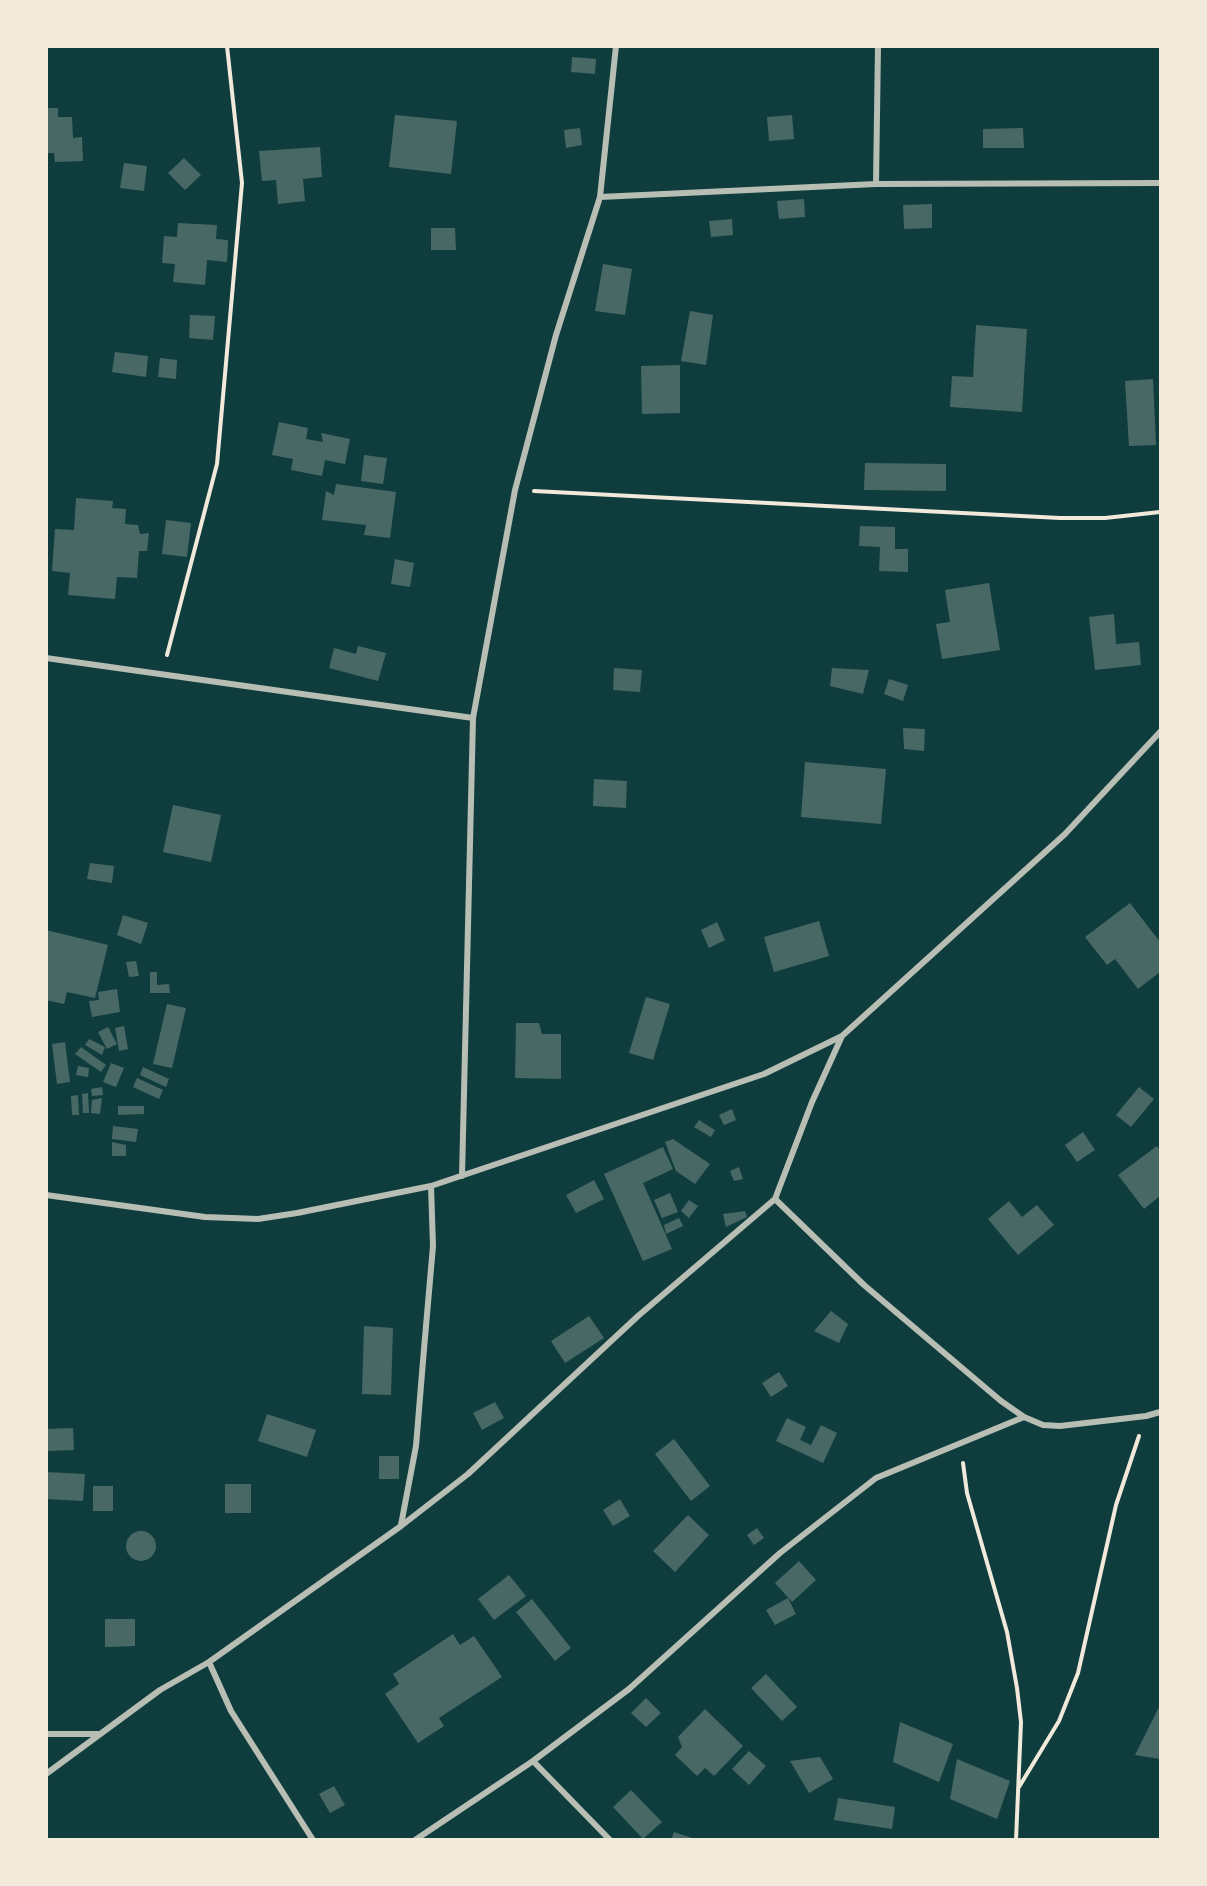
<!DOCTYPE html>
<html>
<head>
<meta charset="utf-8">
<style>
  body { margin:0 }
  #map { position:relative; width:1207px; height:1886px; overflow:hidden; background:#0f3d3e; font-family:Ubuntu,sans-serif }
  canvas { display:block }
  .frame { position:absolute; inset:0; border:48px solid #f1e9da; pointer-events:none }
</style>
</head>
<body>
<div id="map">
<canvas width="1207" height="1886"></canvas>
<div class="frame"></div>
</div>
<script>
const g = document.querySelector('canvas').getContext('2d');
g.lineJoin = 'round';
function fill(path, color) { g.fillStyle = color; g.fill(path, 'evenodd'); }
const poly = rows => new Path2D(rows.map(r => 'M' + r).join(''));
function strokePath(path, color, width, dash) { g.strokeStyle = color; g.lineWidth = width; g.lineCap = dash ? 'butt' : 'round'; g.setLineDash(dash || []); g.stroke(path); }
fill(poly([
  [572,57,596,59,595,74,571,72],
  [46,108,58,108,58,117,72,117,73,138,82,137,83,161,55,162,54,153,46,153],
  [395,115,457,121,451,174,389,167],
  [792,115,794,139,769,141,767,117],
  [580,128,582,145,566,148,564,130],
  [1023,128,1024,148,983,148,983,129],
  [320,147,322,177,303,179,305,201,278,204,276,180,262,181,259,151],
  [184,158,201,175,185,190,168,173],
  [124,163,147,166,144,191,120,188],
  [804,199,805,217,779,219,777,201],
  [932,204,932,228,904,229,903,205],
  [732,219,733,235,711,237,709,221],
  [178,223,217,225,216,239,228,240,227,262,207,260,205,285,173,282,175,264,162,263,164,236,177,237],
  [431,228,455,228,456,250,431,250],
  [603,264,632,269,625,315,595,311],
  [690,311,713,315,706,365,681,361],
  [190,315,215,316,213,340,189,338],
  [976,325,1027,329,1022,412,950,407,952,376,973,377],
  [115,352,148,356,146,377,112,372],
  [160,358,177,360,176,379,158,377],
  [680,365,680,413,642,414,641,366],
  [1153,379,1156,445,1129,446,1125,381],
  [279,422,308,428,306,439,323,442,321,433,350,439,345,464,325,460,322,476,291,470,293,459,272,455],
  [364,455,387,458,383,484,361,481],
  [865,463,946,464,946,491,864,490],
  [336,484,396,492,390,538,364,535,366,525,322,520,326,491,334,495],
  [76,498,113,501,112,508,126,509,125,524,138,525,140,534,149,533,147,551,139,551,137,578,117,577,115,599,68,595,70,573,52,571,55,529,74,530],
  [166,520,191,523,187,557,162,554],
  [860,526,895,527,895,549,908,549,908,572,879,571,880,547,859,546],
  [395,559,414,563,410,587,391,584],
  [989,583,1000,650,942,659,936,624,950,622,945,590],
  [1114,614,1116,644,1139,642,1141,665,1095,670,1089,617],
  [358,646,386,653,378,681,329,668,334,648,356,654],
  [614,668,642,670,640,692,613,690],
  [832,668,869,670,863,694,830,686],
  [889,679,908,685,903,701,884,694],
  [903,728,925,729,924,751,904,749],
  [805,762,886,769,881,824,801,817],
  [594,779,627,781,626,808,593,806],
  [173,805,221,815,211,862,163,852],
  [90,863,114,866,112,883,87,879],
  [1130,903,1160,942,1160,972,1138,989,1115,959,1107,965,1085,937],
  [123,915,148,923,141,944,117,935],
  [819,921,829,956,774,972,764,937],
  [717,922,725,940,709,948,701,930],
  [46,930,108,945,95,998,67,992,64,1004,46,1000],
  [136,961,139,976,129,977,126,962],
  [150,972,157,972,157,985,169,984,170,993,150,993],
  [117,989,120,1012,92,1017,89,1001,99,1000,98,992],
  [646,997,670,1004,653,1060,629,1053],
  [167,1004,186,1008,172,1068,153,1064],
  [516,1023,539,1023,542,1034,561,1034,561,1079,515,1078],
  [124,1026,128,1049,119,1051,115,1028],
  [108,1027,117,1044,107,1049,98,1032],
  [89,1039,105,1047,102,1055,85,1045],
  [65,1042,70,1082,57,1084,52,1044],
  [81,1047,106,1065,101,1072,75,1054],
  [111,1063,124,1068,116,1087,103,1082],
  [78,1066,89,1068,88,1077,76,1075],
  [143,1067,169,1079,166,1087,140,1075],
  [137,1078,163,1090,159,1099,133,1087],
  [102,1087,103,1095,92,1096,91,1089],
  [1139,1087,1154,1099,1131,1127,1116,1115],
  [88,1093,89,1113,83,1113,82,1094],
  [78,1095,79,1115,72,1115,71,1096],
  [102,1098,100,1114,91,1113,92,1100],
  [118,1106,144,1106,144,1114,118,1115],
  [732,1109,736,1120,724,1125,719,1115],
  [699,1120,715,1130,711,1137,694,1127],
  [113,1126,138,1129,136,1142,112,1139],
  [1083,1132,1095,1150,1077,1162,1065,1145],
  [673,1139,710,1164,695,1184,676,1171,665,1142],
  [112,1142,126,1145,126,1156,112,1156],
  [1157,1146,1160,1151,1160,1196,1144,1209,1118,1175],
  [663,1147,673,1169,643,1183,672,1249,643,1261,604,1174],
  [739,1167,743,1179,734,1181,730,1171],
  [594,1180,604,1199,576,1213,566,1195],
  [670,1193,678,1212,662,1218,654,1200],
  [689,1200,698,1206,689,1218,681,1211],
  [1009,1201,1022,1217,1037,1205,1054,1225,1018,1255,988,1219],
  [745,1211,747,1217,726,1227,723,1214],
  [679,1218,683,1226,666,1234,664,1225],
  [831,1311,848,1324,839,1343,814,1331],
  [589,1316,604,1338,565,1363,551,1341],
  [364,1326,393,1328,391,1395,362,1394],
  [779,1372,788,1386,771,1397,762,1383],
  [495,1402,504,1418,482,1430,473,1413],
  [267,1414,316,1430,307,1457,258,1441],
  [787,1418,806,1427,800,1440,811,1445,821,1425,837,1433,823,1463,776,1441],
  [73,1428,74,1450,48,1451,47,1429],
  [674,1439,710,1486,691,1501,655,1454],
  [379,1456,399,1456,399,1479,379,1479],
  [46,1472,85,1474,83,1501,46,1499],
  [225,1484,251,1484,251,1513,225,1513],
  [93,1486,113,1486,113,1511,93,1511],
  [620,1499,630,1516,613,1526,603,1510],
  [688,1515,709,1535,675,1572,653,1551],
  [757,1528,764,1538,754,1545,747,1535],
  '126 1546a15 15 0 1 1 30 0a15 15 0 1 1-30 0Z',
  [799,1561,816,1580,792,1602,775,1583],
  [509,1575,526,1596,494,1620,478,1599],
  [788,1598,796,1614,775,1625,766,1610],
  [532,1599,571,1648,555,1661,516,1612],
  [105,1619,135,1619,135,1646,105,1647],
  [453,1634,460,1645,474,1636,502,1677,439,1718,444,1726,418,1743,385,1694,399,1684,393,1674],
  [766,1674,797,1707,782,1721,751,1688],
  [646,1698,661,1713,646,1727,631,1713],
  [1160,1705,1160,1759,1135,1755],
  [705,1709,743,1746,714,1776,705,1768,697,1776,675,1755,682,1747,678,1737],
  [900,1722,953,1744,939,1782,893,1762],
  [749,1751,766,1766,749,1785,732,1769],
  [820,1757,833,1779,809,1793,790,1761],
  [957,1759,1010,1781,997,1819,950,1799],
  [334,1786,345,1805,330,1813,319,1794],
  [631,1790,662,1822,643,1839,613,1807],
  [838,1798,895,1807,892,1829,834,1820],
  [674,1832,695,1839,695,1840,671,1840]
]), '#486865');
strokePath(poly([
  [534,491,1060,518,1105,518,1160,512],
  [167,655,217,464,242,183,227,46],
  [963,1463,967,1493,1007,1632,1017,1688,1021,1722,1016,1840],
  [1019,1787,1059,1721,1078,1673,1116,1505,1139,1436]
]), '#f1e9da', 4);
strokePath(poly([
  [876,184,878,46],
  [600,197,876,184,1160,183],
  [46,658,473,718],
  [462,1176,473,718,515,490,556,335,600,197,616,46],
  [46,1195,205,1217,258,1219,297,1213,431,1186,764,1074,842,1036,1065,834,1160,732],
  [775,1199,864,1285,1001,1401,1024,1417,1043,1425,1060,1426,1146,1416,1160,1412],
  [401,1525,416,1446,424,1349,433,1246,431,1186],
  [209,1662,231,1711,313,1840],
  [46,1734,98,1734],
  [533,1761,610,1840],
  [46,1774,160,1690,209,1662,401,1526,468,1474,638,1316,775,1199,812,1102,842,1036],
  [415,1840,533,1761,629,1689,780,1553,876,1478,1024,1417]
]), '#b8beb3', 6);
</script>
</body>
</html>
